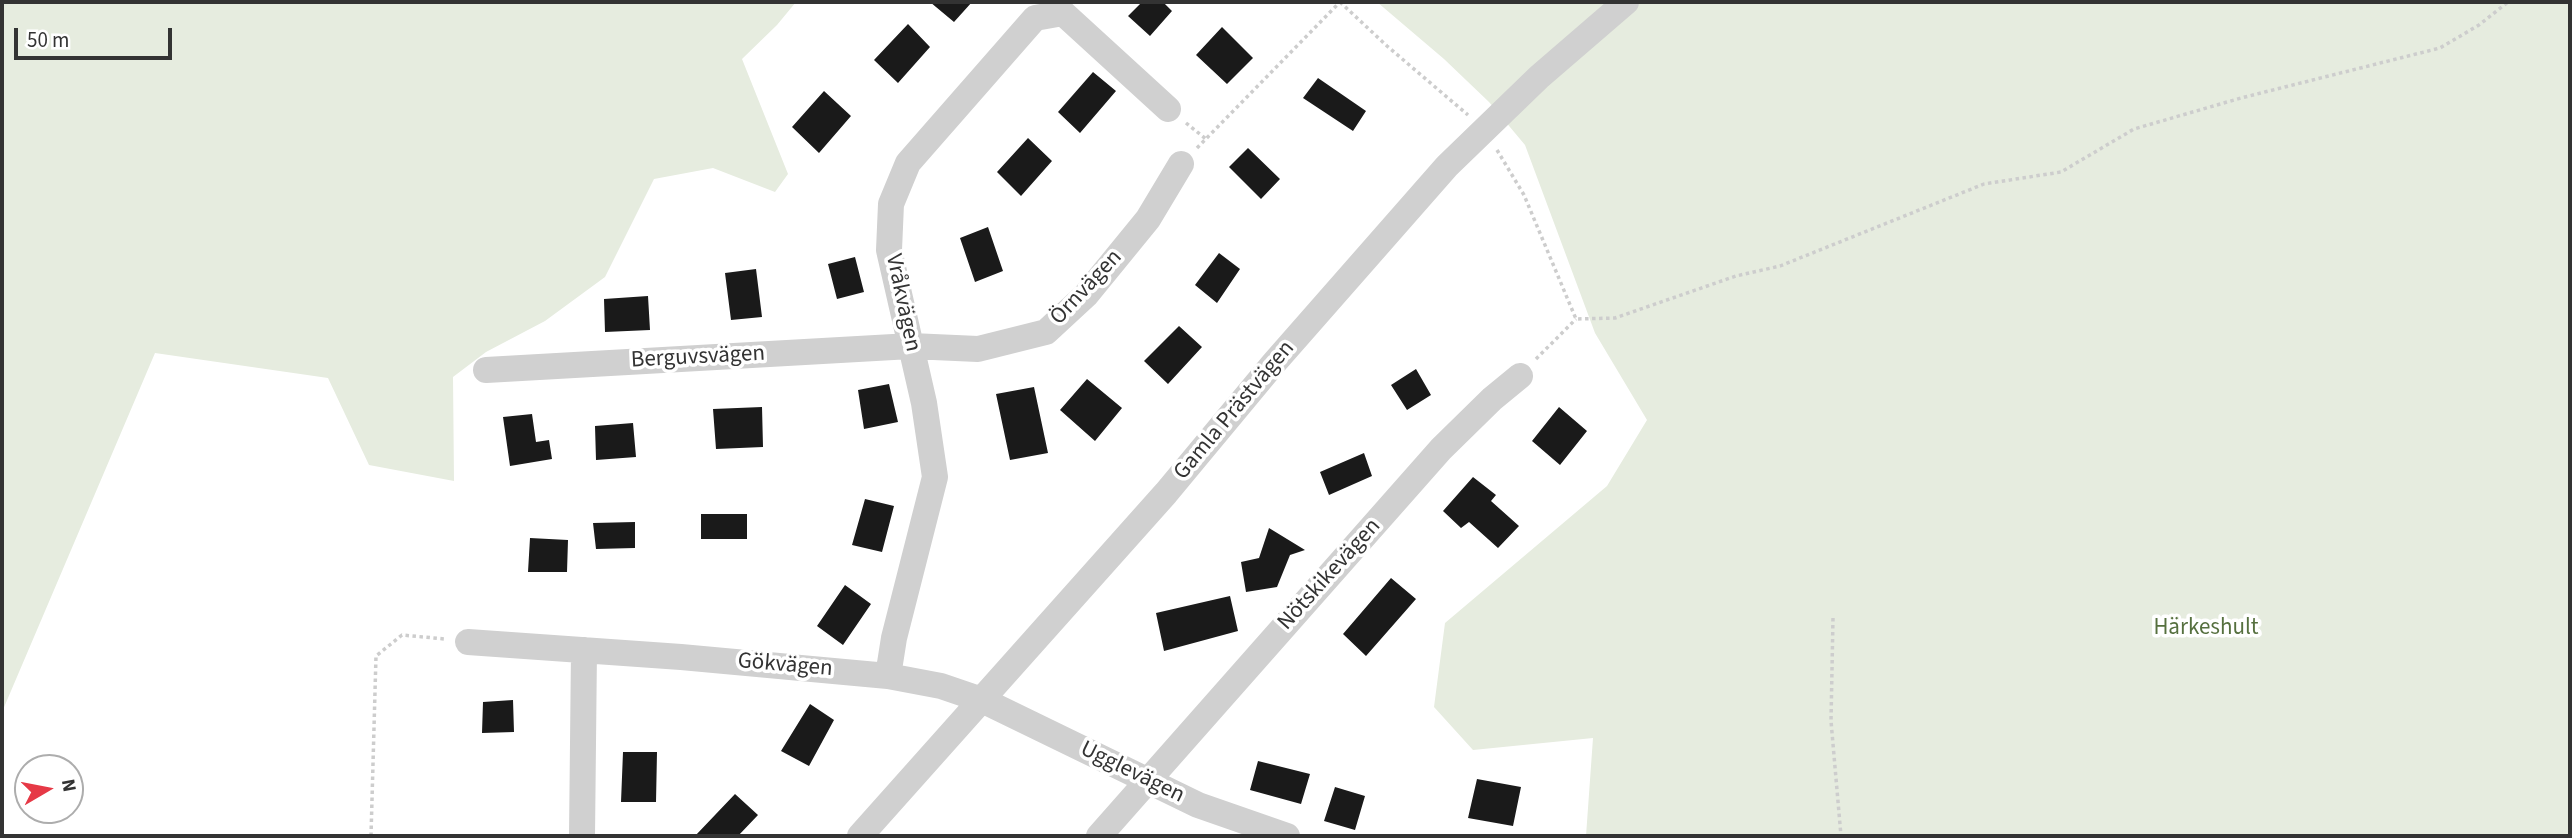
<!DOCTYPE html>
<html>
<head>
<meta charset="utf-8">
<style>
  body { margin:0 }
  #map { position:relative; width:2572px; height:838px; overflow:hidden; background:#fff; font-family:"Source Sans 3",sans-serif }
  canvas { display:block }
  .frame { position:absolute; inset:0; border:4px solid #333; pointer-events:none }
  .north { position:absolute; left:14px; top:754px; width:70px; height:70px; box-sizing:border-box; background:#fff; border:2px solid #adadad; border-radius:50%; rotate:80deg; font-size:19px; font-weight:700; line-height:28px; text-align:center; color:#333 }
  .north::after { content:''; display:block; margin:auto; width:24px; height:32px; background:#e63946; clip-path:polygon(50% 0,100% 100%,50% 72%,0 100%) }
  .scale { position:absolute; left:14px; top:28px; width:158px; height:32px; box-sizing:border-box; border:4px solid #333; border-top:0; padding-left:9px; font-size:21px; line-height:24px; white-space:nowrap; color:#333; -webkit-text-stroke:5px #fff; paint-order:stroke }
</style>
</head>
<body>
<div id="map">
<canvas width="2572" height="838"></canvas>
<div class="frame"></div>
<div class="north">N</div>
<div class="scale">50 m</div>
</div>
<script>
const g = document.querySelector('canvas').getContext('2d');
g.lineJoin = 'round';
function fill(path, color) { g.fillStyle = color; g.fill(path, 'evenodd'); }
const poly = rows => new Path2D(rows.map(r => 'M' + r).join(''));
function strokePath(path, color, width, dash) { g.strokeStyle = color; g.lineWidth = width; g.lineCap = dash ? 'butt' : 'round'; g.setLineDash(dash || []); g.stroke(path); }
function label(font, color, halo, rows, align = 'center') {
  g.font = font + ' "Source Sans 3",sans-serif'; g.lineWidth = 7; g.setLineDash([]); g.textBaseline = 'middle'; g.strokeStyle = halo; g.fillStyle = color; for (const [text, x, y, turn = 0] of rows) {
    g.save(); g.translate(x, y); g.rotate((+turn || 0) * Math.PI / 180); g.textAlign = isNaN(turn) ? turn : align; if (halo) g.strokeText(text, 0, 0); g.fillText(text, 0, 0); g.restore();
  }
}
fill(poly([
  [2,2,796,2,777,25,742,59,788,174,775,192,713,168,654,179,605,277,545,321,486,352,453,377,454,481,369,465,328,378,155,353,2,712],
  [1377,2,2570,2,2570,836,1586,836,1593,738,1473,750,1434,707,1445,623,1607,486,1647,420,1595,333,1525,145,1489,102,1444,59]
]), '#e6ecdf');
fill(poly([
  [930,2,972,2,954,22],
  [1142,2,1163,2,1172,11,1150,36,1128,16],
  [908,24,930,47,898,83,874,60],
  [1222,27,1253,58,1227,84,1196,55],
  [1093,72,1116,91,1080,133,1058,112],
  [1318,78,1366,111,1353,131,1303,98],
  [824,91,851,116,819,153,792,127],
  [1028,138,1052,161,1021,196,997,172],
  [1248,148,1280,179,1261,199,1229,167],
  [988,227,1003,271,975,282,960,238],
  [1219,253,1240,269,1217,303,1195,285],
  [855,257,864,292,837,299,828,264],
  [756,269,762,317,731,320,725,273],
  [648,296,650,330,605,332,604,299],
  [1179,326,1202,347,1168,384,1144,361],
  [1416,369,1431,395,1407,410,1391,385],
  [1087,379,1122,408,1095,441,1060,410],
  [889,384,898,422,864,429,858,390],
  [1034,387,1048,453,1010,460,996,394],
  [762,407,763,447,716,449,713,409],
  [1559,407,1587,431,1560,465,1532,441],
  [532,414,536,442,549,440,552,459,510,466,503,417],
  [633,423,636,457,596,460,595,426],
  [1364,453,1372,476,1329,495,1320,472],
  [1473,477,1496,495,1491,501,1519,526,1498,548,1469,522,1461,528,1443,511],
  [865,499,894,506,882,552,852,545],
  [701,514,747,514,747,539,701,539],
  [635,522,635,548,596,549,593,523],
  [1269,528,1305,550,1290,555,1277,587,1246,592,1241,562,1259,558],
  [530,538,568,540,567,572,528,572],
  [1391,578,1416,599,1366,656,1343,634],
  [845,585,871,604,843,645,817,626],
  [1230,596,1238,631,1164,651,1156,613],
  [513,700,514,732,482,733,483,702],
  [810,704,834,720,809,766,781,751],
  [623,752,657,752,656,802,621,802],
  [1258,761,1310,774,1301,804,1250,790],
  [1477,779,1521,787,1513,826,1468,818],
  [1335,787,1365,796,1355,830,1324,821],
  [735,794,758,815,738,836,695,836]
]), '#1a1a1a');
strokePath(poly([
  [1340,2,1387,46,1468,115],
  [1186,123,1206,139],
  [1197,148,1340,2],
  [1497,150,1524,195,1576,319,1615,318,1736,276,1780,266,1984,184,2061,172,2134,129,2241,98,2440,48,2479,25,2508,2],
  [1536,359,1576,319],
  [1833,618,1831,721,1841,836],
  [371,836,376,656,402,635,445,639]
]), '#cdcdcd', 3.5, [3.5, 3.5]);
strokePath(poly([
  [486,370,911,346,978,349,1046,332,1086,295,1148,219,1181,164],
  [468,642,681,657,888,676,941,686,982,700,1198,805,1287,836],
  [888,676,894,638,935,477,924,403,889,250,891,204,908,163,1035,18,1063,13,1168,109],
  [582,836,584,650],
  [860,836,1166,493,1274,363,1447,166,1539,77,1626,2],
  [1099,836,1441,449,1492,399,1520,376]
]), '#d0d0d0', 26);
label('23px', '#333', '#fff', [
  ["Örnvägen",1087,288,-47],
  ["Vråkvägen",902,303,78],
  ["Berguvsvägen",698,358,-3],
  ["Gamla Prästvägen",1235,411,-50],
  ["Nötskikevägen",1330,575,-48],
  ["Gökvägen",785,666,5],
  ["Ugglevägen",1132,773,26]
]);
label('23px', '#56703f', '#fff', [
  ["Härkeshult",2206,629]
]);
</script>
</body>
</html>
